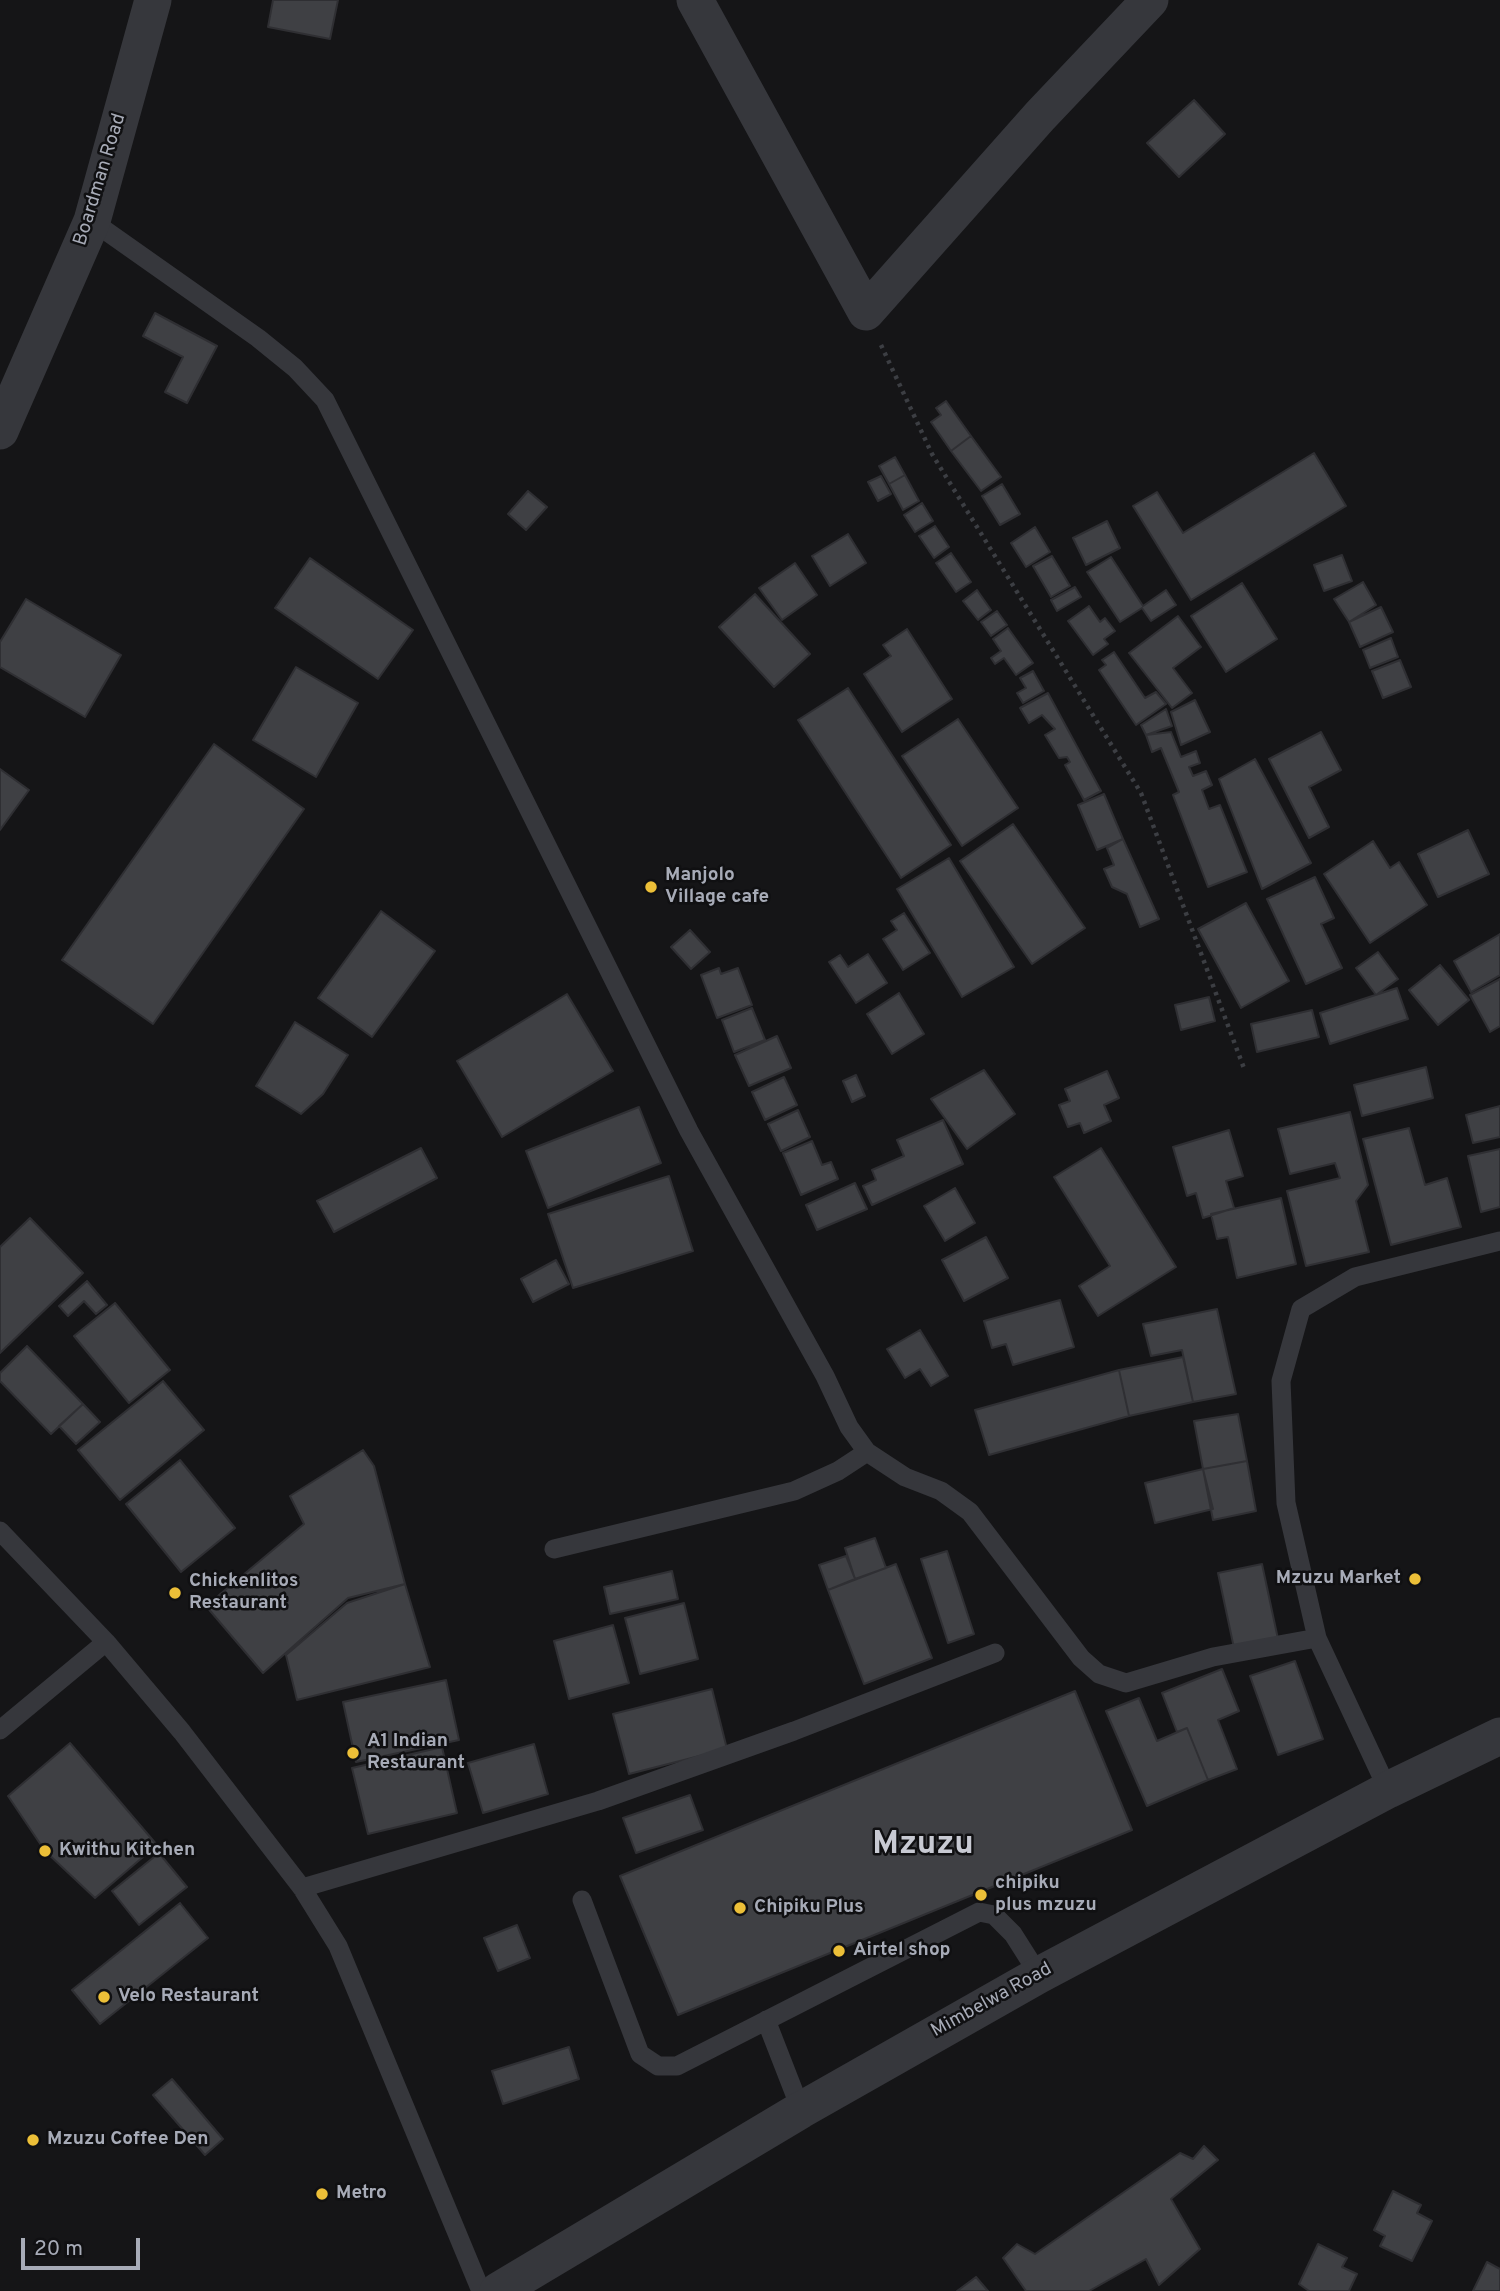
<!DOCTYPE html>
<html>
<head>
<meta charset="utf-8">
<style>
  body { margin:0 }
  #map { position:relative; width:1500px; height:2291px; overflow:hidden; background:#151517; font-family:Overpass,sans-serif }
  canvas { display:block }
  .scale { position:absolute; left:21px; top:2238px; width:119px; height:32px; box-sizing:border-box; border:4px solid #a7abb7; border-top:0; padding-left:9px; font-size:21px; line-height:24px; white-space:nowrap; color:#a7abb7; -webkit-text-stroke:5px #101012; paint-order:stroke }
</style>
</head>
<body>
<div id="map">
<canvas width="1500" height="2291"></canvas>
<div class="scale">20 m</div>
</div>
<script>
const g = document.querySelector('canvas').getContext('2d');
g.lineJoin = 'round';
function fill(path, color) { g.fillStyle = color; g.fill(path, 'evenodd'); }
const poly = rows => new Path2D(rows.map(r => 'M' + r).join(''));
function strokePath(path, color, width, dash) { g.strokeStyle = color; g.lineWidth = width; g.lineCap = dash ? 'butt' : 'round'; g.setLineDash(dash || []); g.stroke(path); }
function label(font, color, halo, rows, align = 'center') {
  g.font = font + ' Overpass,sans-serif'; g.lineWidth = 5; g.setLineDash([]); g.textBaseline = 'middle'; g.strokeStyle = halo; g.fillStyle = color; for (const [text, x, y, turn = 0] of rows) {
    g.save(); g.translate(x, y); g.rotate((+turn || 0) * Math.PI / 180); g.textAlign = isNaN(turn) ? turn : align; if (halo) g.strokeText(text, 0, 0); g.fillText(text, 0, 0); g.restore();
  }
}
const building = poly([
  [273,0,338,0,330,39,268,27,273,0],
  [1194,100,1225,134,1179,177,1147,143,1194,100],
  [155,313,217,346,187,403,165,392,183,357,143,336,155,313],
  [946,401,971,436,951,451,931,422,941,415,936,408,946,401],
  [971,436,1001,477,981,491,951,451,971,436],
  [1314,453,1346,506,1191,600,1133,506,1157,492,1183,533,1314,453],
  [895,457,905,475,889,484,879,466,895,457],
  [905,475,919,501,903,510,889,484,905,475],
  [881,476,891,494,878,501,868,482,881,476],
  [1002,484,1020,514,1000,525,982,496,1002,484],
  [528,491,547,507,526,530,508,514,528,491],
  [922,503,933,521,915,532,904,515,922,503],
  [1107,521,1120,548,1086,565,1073,538,1107,521],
  [935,526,949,547,934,558,919,536,935,526],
  [1035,527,1050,552,1026,567,1011,543,1035,527],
  [848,534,866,563,830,586,812,556,848,534],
  [951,553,971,582,956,592,936,563,951,553],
  [1342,555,1352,581,1324,591,1314,565,1342,555],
  [1052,556,1070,586,1051,597,1033,566,1052,556],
  [1111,557,1143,606,1166,590,1176,605,1151,621,1142,608,1120,622,1087,572,1111,557],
  [310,558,413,630,378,679,275,608,310,558],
  [795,563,817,595,782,620,759,588,795,563],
  [1363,582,1376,605,1349,622,1334,599,1363,582],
  [1242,583,1277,639,1226,672,1191,616,1242,583],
  [1075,587,1081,597,1057,611,1051,600,1075,587],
  [977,590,991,610,978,620,963,601,977,590],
  [755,594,810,654,774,687,719,627,755,594],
  [26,599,121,655,85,717,0,667,0,642,26,599],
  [1089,606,1100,622,1105,618,1115,631,1104,639,1108,644,1093,655,1068,621,1089,606],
  [1381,607,1393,632,1360,647,1349,622,1381,607],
  [997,611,1007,625,991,636,981,622,997,611],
  [1178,616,1201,647,1173,668,1192,693,1172,708,1129,653,1178,616],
  [1008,628,1033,663,1016,675,1004,658,995,664,991,658,1001,651,993,639,1008,628],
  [907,629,952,699,902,732,864,674,891,656,883,645,907,629],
  [1391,638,1398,657,1370,668,1363,650,1391,638],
  [1114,652,1145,698,1156,692,1166,704,1136,725,1099,670,1106,665,1102,660,1114,652],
  [1400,660,1411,687,1383,698,1372,671,1400,660],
  [296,667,358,703,316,777,253,740,296,667],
  [1033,671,1044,691,1023,703,1017,693,1026,688,1020,678,1033,671],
  [848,688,951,845,901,878,798,720,848,688],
  [1048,693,1101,791,1084,800,1065,765,1070,762,1067,757,1059,758,1045,735,1055,729,1042,715,1029,723,1020,708,1048,693],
  [1195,700,1210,732,1181,745,1171,712,1195,700],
  [1166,709,1172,726,1146,735,1141,725,1166,709],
  [958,719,1018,808,962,846,902,756,958,719],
  [1171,732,1181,757,1196,751,1200,763,1189,767,1193,776,1206,771,1212,785,1202,790,1209,809,1220,805,1247,872,1208,887,1173,795,1179,792,1161,748,1152,752,1146,735,1171,732],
  [1321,732,1341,770,1309,787,1329,827,1309,838,1269,759,1321,732],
  [214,744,304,809,153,1024,62,960,214,744],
  [1255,759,1311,863,1262,889,1219,779,1255,759],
  [0,769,29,790,0,830,0,769],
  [1104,794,1123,839,1097,850,1078,805,1104,794],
  [1013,824,1085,928,1032,964,960,861,1013,824],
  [1468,830,1489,874,1438,897,1418,854,1468,830],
  [1123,839,1159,919,1140,927,1127,894,1112,887,1104,869,1114,865,1107,848,1123,839],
  [1373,841,1390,868,1399,862,1427,905,1370,943,1324,874,1373,841],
  [949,858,1014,967,962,997,897,889,949,858],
  [1315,877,1334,918,1321,924,1342,968,1306,984,1267,899,1315,877],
  [1246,903,1289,981,1241,1008,1198,929,1246,903],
  [381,911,435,951,372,1037,318,998,381,911],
  [904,913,930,953,903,970,883,939,897,930,891,921,904,913],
  [690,930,710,952,691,969,671,947,690,930],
  [1500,934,1500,975,1471,992,1454,961,1500,934],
  [1378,952,1398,979,1376,995,1356,968,1378,952],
  [868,954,887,983,856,1003,829,962,840,955,848,967,868,954],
  [1440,965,1469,1000,1438,1025,1409,990,1440,965],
  [719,968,721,974,738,968,752,1005,717,1018,701,975,719,968],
  [1500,979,1500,1026,1490,1032,1470,995,1500,979],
  [1397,988,1408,1019,1330,1044,1320,1013,1397,988],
  [899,993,924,1034,892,1054,867,1014,899,993],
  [567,994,613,1071,502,1137,457,1061,567,994],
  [1209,997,1215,1021,1181,1030,1175,1005,1209,997],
  [752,1008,765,1040,734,1052,722,1020,752,1008],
  [1312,1010,1319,1037,1257,1052,1251,1024,1312,1010],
  [295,1022,348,1055,323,1094,301,1114,256,1086,295,1022],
  [777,1036,791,1068,749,1086,735,1055,777,1036],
  [1426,1067,1433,1098,1362,1116,1354,1085,1426,1067],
  [984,1070,1015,1114,967,1149,931,1099,984,1070],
  [1107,1071,1119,1098,1104,1105,1111,1121,1084,1133,1080,1123,1068,1127,1059,1105,1070,1101,1065,1089,1107,1071],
  [856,1075,865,1096,852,1102,843,1081,856,1075],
  [784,1077,797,1105,765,1120,752,1092,784,1077],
  [1500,1106,1500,1137,1473,1143,1466,1115,1500,1106],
  [639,1107,661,1163,548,1208,526,1151,639,1107],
  [798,1110,810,1137,781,1151,768,1124,798,1110],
  [1350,1112,1368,1185,1356,1201,1369,1252,1306,1266,1287,1191,1340,1178,1335,1163,1290,1174,1278,1129,1350,1112],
  [943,1120,963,1164,872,1205,863,1186,876,1180,872,1170,904,1156,897,1140,943,1120],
  [1409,1128,1425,1185,1447,1178,1461,1227,1391,1245,1363,1139,1409,1128],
  [1229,1130,1243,1176,1226,1181,1234,1208,1203,1218,1196,1193,1187,1196,1173,1147,1229,1130],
  [812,1141,822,1165,831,1162,838,1179,801,1195,783,1153,812,1141],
  [421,1148,437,1178,334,1232,317,1201,421,1148],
  [1101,1148,1176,1267,1098,1316,1079,1286,1110,1266,1054,1177,1101,1148],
  [1500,1149,1500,1207,1481,1212,1468,1156,1500,1149],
  [669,1176,693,1251,573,1288,548,1214,669,1176],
  [855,1183,867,1209,817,1230,806,1205,855,1183],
  [955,1188,975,1223,945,1241,924,1206,955,1188],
  [1281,1198,1296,1264,1237,1278,1228,1237,1217,1239,1211,1214,1281,1198],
  [30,1218,83,1273,0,1353,0,1247,30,1218],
  [986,1237,1008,1278,964,1301,942,1260,986,1237],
  [556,1260,569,1284,533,1302,521,1279,556,1260],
  [87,1281,107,1305,96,1314,84,1301,68,1316,59,1306,87,1281],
  [1060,1300,1074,1347,1013,1365,1006,1344,992,1348,984,1321,1060,1300],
  [115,1303,170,1370,129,1403,74,1336,115,1303],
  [1217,1309,1236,1394,1193,1402,1182,1350,1151,1356,1143,1324,1217,1309],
  [920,1330,948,1376,931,1386,920,1369,905,1378,887,1349,920,1330],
  [27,1346,83,1404,51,1434,0,1381,0,1373,27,1346],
  [1183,1357,1193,1402,1129,1416,1119,1370,1183,1357],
  [1119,1370,1129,1416,989,1455,975,1410,1119,1370],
  [163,1381,204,1430,120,1500,78,1450,163,1381],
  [83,1404,100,1422,76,1444,59,1426,83,1404],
  [1238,1414,1247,1461,1203,1469,1194,1421,1238,1414],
  [363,1450,374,1466,405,1584,348,1598,263,1673,206,1606,304,1524,290,1496,363,1450],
  [180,1460,235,1528,181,1572,126,1504,180,1460],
  [1247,1461,1256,1511,1213,1520,1203,1469,1247,1461],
  [1203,1469,1213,1509,1155,1523,1145,1483,1203,1469],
  [875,1538,886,1568,855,1579,845,1548,875,1538],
  [947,1551,974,1634,948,1643,921,1559,947,1551],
  [846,1556,855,1579,828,1590,819,1565,846,1556],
  [896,1564,932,1658,864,1684,828,1590,896,1564],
  [1262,1564,1278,1639,1234,1648,1218,1573,1262,1564],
  [672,1571,678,1599,610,1614,604,1587,672,1571],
  [405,1584,430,1667,297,1700,286,1655,347,1603,405,1584],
  [684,1603,698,1659,640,1674,625,1618,684,1603],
  [613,1625,629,1683,569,1699,554,1641,613,1625],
  [1295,1661,1323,1739,1278,1755,1250,1676,1295,1661],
  [1222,1669,1239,1711,1218,1720,1237,1769,1208,1780,1187,1728,1177,1732,1162,1693,1222,1669],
  [446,1680,459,1740,356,1762,343,1702,446,1680],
  [712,1689,727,1749,629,1774,613,1714,712,1689],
  [1075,1691,1132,1830,678,2015,620,1876,1075,1691],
  [1139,1698,1157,1741,1187,1728,1208,1780,1147,1806,1106,1711,1139,1698],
  [70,1743,157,1845,95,1898,45,1851,8,1796,70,1743],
  [534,1744,548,1794,483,1813,468,1763,534,1744],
  [442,1747,457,1813,368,1834,352,1768,442,1747],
  [690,1795,703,1830,636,1853,623,1818,690,1795],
  [159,1853,187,1887,139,1925,112,1891,159,1853],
  [180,1903,208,1938,100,2024,72,1990,180,1903],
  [517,1925,530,1958,498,1971,484,1938,517,1925],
  [569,2047,579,2079,503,2104,492,2071,569,2047],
  [172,2079,223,2139,205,2155,153,2095,172,2079],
  [1204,2146,1218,2160,1171,2199,1200,2249,1159,2285,1146,2259,1089,2291,1026,2291,1003,2258,1017,2244,1035,2254,1180,2153,1193,2159,1204,2146],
  [1393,2191,1421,2205,1417,2213,1432,2221,1412,2261,1380,2246,1385,2236,1374,2230,1393,2191],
  [1318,2244,1347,2258,1342,2267,1357,2274,1349,2291,1309,2291,1299,2284,1318,2244],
  [1487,2262,1500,2269,1500,2291,1473,2291,1487,2262],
  [976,2277,988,2291,957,2291,976,2277]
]);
fill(building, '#3f4044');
strokePath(building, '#2f2f33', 2);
strokePath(poly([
  [881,345,932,454,1141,793,1245,1071]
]), '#3c3e43', 4.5, [3.5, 5]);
strokePath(poly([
  [92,221,258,338,295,368,325,400,689,1131,825,1376,849,1427,867,1452,905,1477,941,1491,970,1512,1081,1658,1099,1674,1126,1683,1213,1657,1317,1638],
  [0,1531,106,1642,182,1732,302,1888,338,1946,481,2291],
  [554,1549,794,1491,838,1471,867,1452],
  [0,1730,106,1642],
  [1388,1790,1317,1638,1286,1503,1281,1381,1301,1309,1355,1277,1500,1241],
  [302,1888,598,1801,794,1731,995,1653],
  [582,1900,640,2054,658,2066,677,2066,979,1912,994,1915,1013,1934,1039,1975],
  [766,2020,801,2110]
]), '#36373c', 19);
strokePath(poly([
  [695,0,866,312,1040,116,1150,0],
  [0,431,92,221,153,0],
  [498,2291,801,2110,1039,1975,1388,1790,1500,1736]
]), '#36373c', 37);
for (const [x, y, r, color] of [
  [651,887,7,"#ecbf38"],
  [1415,1579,7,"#ecbf38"],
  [175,1593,7,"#ecbf38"],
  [353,1753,7,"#ecbf38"],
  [45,1851,7,"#ecbf38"],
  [981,1895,7,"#ecbf38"],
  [740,1908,7,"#ecbf38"],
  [839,1951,7,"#ecbf38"],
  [104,1997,7,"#ecbf38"],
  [33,2140,7,"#ecbf38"],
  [322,2194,7,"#ecbf38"]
]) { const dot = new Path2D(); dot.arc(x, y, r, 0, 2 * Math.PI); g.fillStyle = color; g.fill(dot); strokePath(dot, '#101012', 2.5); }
label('19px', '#a7abb7', '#101012', [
  ["Boardman Road",101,180,-73],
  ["Mimbelwa Road",992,2001,-29]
]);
label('bold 19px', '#a7abb7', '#101012', [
  ["Manjolo",665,876],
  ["Village cafe",665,898],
  ["Mzuzu Market",1401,1579,"right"],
  ["Chickenlitos",189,1582],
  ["Restaurant",189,1604],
  ["A1 Indian",367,1742],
  ["Restaurant",367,1764],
  ["Kwithu Kitchen",59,1851],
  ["chipiku",995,1884],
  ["plus mzuzu",995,1906],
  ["Chipiku Plus",754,1908],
  ["Airtel shop",853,1951],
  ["Velo Restaurant",118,1997],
  ["Mzuzu Coffee Den",47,2140],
  ["Metro",336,2194]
], 'left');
label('bold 33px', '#c8cad3', '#101012', [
  ["Mzuzu",923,1846]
]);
</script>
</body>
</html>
